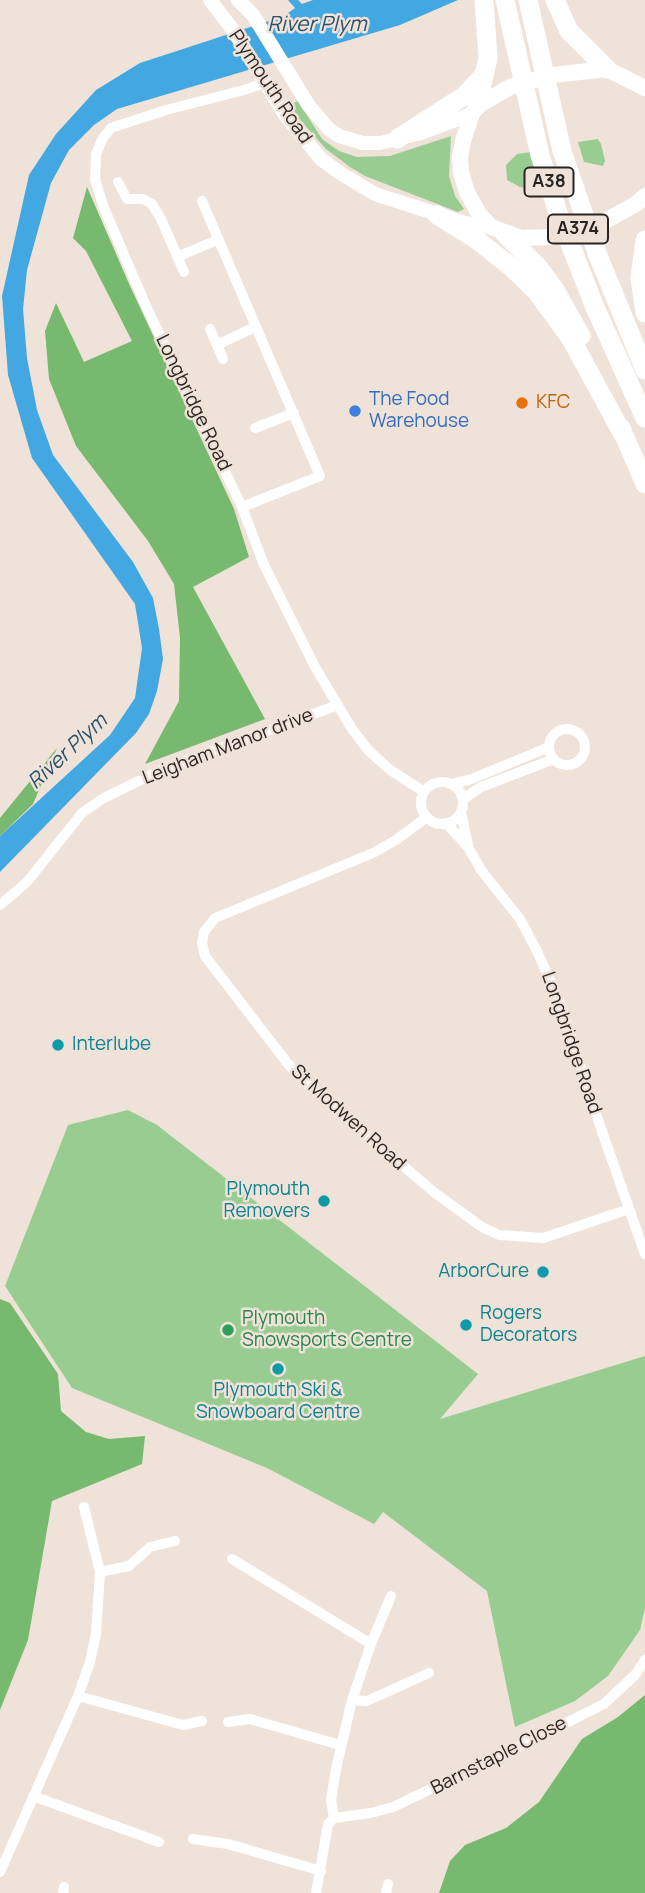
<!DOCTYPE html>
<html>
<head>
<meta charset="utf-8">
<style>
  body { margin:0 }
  canvas { display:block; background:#efe2d9 }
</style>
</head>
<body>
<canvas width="645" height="1893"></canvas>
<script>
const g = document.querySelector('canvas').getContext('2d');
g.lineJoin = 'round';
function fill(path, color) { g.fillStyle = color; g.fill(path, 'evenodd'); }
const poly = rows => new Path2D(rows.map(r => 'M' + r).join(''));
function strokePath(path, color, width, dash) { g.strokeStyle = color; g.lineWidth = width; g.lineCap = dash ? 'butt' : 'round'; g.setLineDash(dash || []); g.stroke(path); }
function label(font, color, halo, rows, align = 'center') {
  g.font = font + ' Manrope,sans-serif'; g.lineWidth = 5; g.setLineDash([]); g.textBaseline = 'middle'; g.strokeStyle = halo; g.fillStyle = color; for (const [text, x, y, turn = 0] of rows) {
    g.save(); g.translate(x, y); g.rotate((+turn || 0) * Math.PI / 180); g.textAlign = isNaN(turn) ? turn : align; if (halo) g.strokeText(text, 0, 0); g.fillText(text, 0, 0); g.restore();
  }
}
fill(poly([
  [298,101,322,139,339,151,357,157,390,156,451,136,449,176,455,196,464,209,458,212,365,176,350,167,326,149,301,121,289,105],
  [598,139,601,144,605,161,603,166,584,162,578,142],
  [532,152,542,186,533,189,520,187,507,180,506,165,517,154],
  [128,1110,157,1125,478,1374,440,1419,645,1356,645,1608,640,1630,608,1676,575,1701,515,1727,487,1591,383,1512,374,1524,267,1468,72,1388,5,1286,68,1125]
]), '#99cc91');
fill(poly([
  [87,187,130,286,234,509,249,557,193,587,265,719,145,764,179,701,180,638,174,584,148,541,76,446,49,379,45,331,56,303,84,362,132,341,86,251,73,238],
  [57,748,33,804,0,836,0,818],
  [0,1299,10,1303,58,1374,61,1411,86,1432,109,1439,145,1436,142,1464,52,1501,28,1640,0,1710],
  [645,1695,645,1893,439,1893,450,1861,465,1845,506,1828,539,1802,582,1739,618,1717]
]), '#77b96e');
fill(poly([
  [288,0,298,0,302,4,313,0,458,0,400,25,117,109,94,125,69,150,51,183,27,270,23,309,27,358,37,410,53,455,133,562,153,598,159,629,163,659,157,691,149,714,136,733,0,872,0,836,110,735,135,698,142,648,135,604,32,458,8,375,2,296,29,175,56,134,96,90,140,63,284,16,295,8]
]), '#43a8e1');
strokePath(poly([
  [264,83,244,90,166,110,111,128,103,138,96,154,95,180,104,208,146,306,242,507,264,565,315,667,352,729,368,750,389,769,424,792],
  [118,182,127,199,143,199,152,204,161,219,184,272],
  [202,201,320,476,242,507],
  [177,257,217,240],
  [210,329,217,345,255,327],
  [217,345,223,359],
  [255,428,294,413],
  '549 747a18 18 0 1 1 36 0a18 18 0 1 1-36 0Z',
  '421 803a21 21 0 1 1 42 0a21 21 0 1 1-42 0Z',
  [451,784,469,780,549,747],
  [463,799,481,787,554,759],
  [461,812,468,845],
  [427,817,396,840,373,853,215,918,204,932,202,943,205,956,288,1064,307,1084,435,1193,482,1227,499,1235,543,1238,629,1209],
  [446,823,468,847,481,870,520,919,537,951,561,1005,598,1120,645,1254],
  [0,905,27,882,82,813,102,799,163,769,338,705],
  [232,1559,371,1644],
  [100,1572,129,1566,150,1547,175,1541],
  [78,1696,183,1725,202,1721],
  [352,1700,367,1701,429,1673],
  [228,1722,250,1719,340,1745],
  [33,1796,159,1842],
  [334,1818,331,1800,336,1769,352,1700,371,1644,391,1596],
  [193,1839,228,1844,321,1871],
  [0,1872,78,1696,90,1662,96,1634,100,1572,84,1507],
  [63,1893,64,1887],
  [316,1893,328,1824,334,1818,371,1813,393,1807,504,1754,604,1704,635,1675,645,1660],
  [386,1893,388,1884]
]), '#fff', 10);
strokePath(poly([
  [210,0,233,30,285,115,321,159,340,173,375,194,465,223,491,227],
  [238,0,253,15,309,106,329,129,339,136,363,143,380,143,421,133,472,114]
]), '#fff', 14);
strokePath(poly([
  [645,88,607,69,552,75,510,87,477,106,472,114,463,141,460,157,461,173,467,192,479,214,491,227,521,238,550,237,607,220,636,204,645,196]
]), '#fff', 16);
strokePath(poly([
  [505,0,540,155,558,213,594,305,645,418],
  [528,0,562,151,597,253,645,370],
  [555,0,569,31,607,69],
  [477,106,488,58,484,0],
  [397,139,464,96,484,75],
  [437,215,477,240,510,266,536,291,571,339,625,438],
  [505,234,538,267,555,290,581,336],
  [645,240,640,278,645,313],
  [621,428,645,484]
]), '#fff', 19);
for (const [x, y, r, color] of [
  [522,403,7,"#e8710a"],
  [355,411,7,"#3f7fe0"],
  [58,1045,7,"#0f9aa8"],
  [324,1201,7,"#0f9aa8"],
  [543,1272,7,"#0f9aa8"],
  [466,1325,7,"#0f9aa8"],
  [228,1330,7,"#2e9e5b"],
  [278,1369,7,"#0f9aa8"]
]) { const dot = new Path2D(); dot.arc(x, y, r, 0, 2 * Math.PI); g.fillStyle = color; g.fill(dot); strokePath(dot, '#efe2d9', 2.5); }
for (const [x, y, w] of [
  [549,182,49],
  [578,229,60]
]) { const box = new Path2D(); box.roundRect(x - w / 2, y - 14.5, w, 29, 5); g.fillStyle = '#efe2d9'; g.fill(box); strokePath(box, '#292421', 2); }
label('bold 18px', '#292421', null, [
  ["A38",549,182],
  ["A374",578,229]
]);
label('19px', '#292421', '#efe2d9', [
  ["Plymouth Road",270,87,56],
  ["Longbridge Road",193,403,64],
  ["Leigham Manor drive",228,747,-21],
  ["Longbridge Road",571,1043,71],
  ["St Modwen Road",348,1118,42],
  ["Barnstaple Close",499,1756,-27]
]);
label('19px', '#366cbe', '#efe2d9', [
  ["The Food",369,400],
  ["Warehouse",369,422]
], 'left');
label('19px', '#c56008', '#efe2d9', [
  ["KFC",536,403]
], 'left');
label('19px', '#0d838f', '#efe2d9', [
  ["Interlube",72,1045],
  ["Plymouth",310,1190,"right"],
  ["Removers",310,1212,"right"],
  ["ArborCure",529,1272,"right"],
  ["Rogers",480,1314],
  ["Decorators",480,1336],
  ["Plymouth Ski &",278,1391,"center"],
  ["Snowboard Centre",278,1413,"center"]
], 'left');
label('19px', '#27864d', '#efe2d9', [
  ["Plymouth",242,1319],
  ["Snowsports Centre",242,1341]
], 'left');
label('italic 21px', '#28516a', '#efe2d9', [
  ["River Plym",317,25],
  ["River Plym",68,752,-43]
]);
</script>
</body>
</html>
